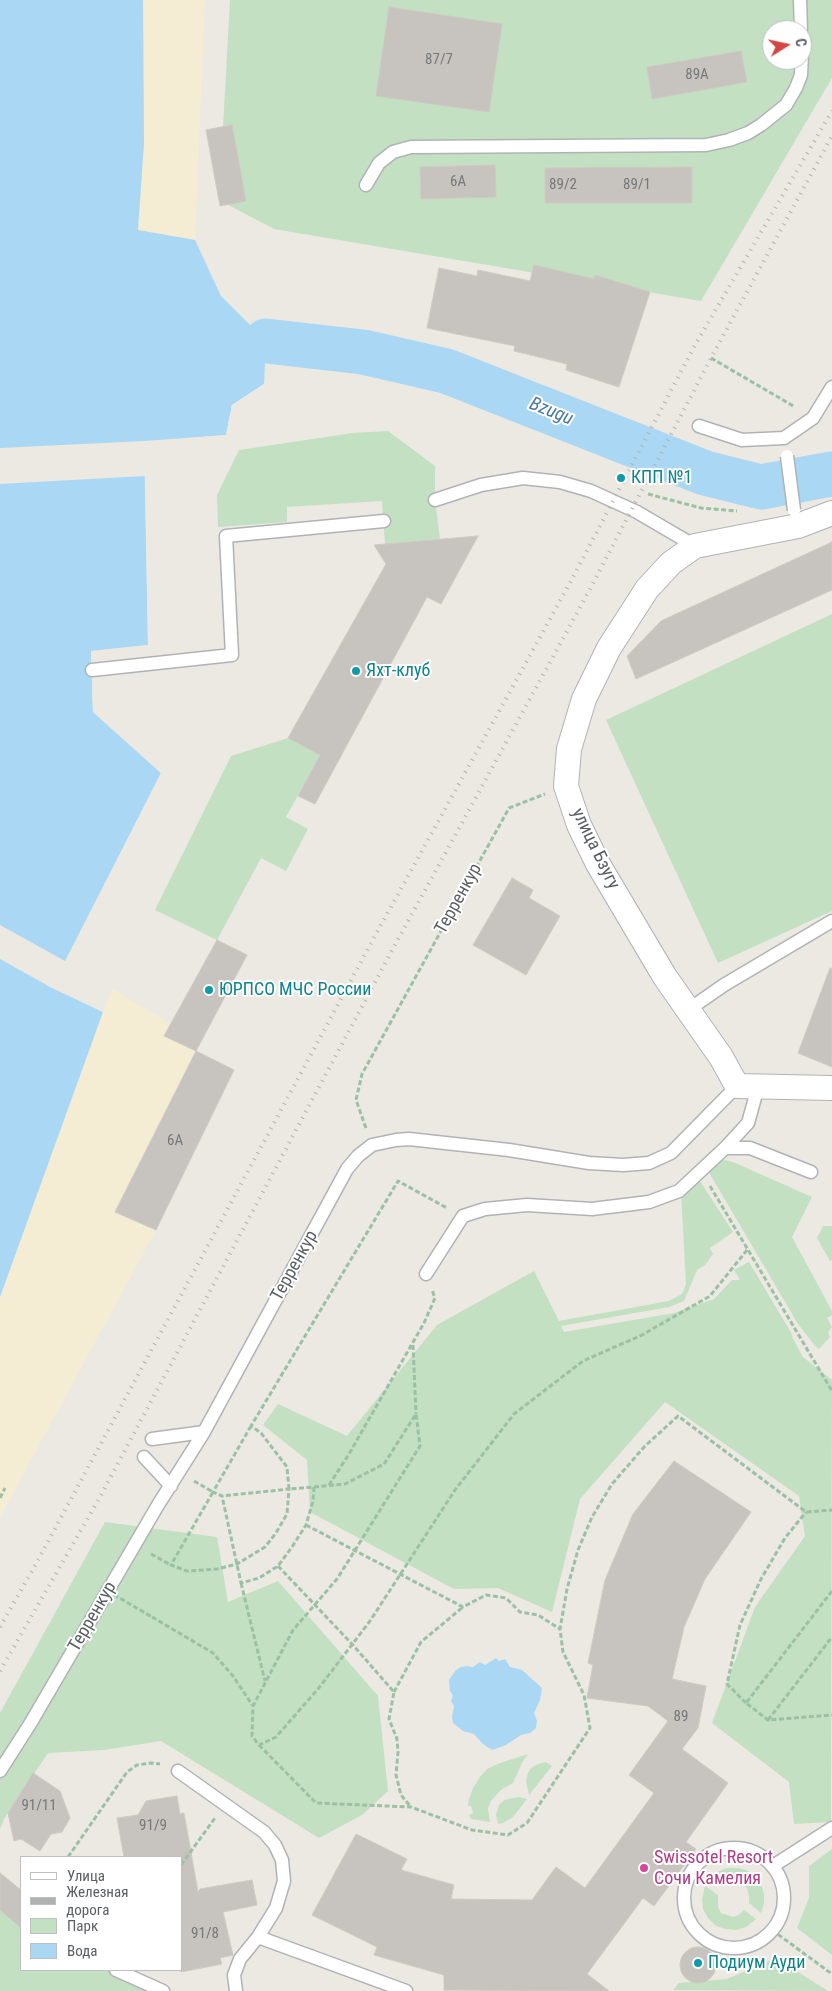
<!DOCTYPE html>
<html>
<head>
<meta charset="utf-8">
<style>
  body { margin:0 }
  #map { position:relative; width:832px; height:1991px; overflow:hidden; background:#ebe9e2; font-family:"Roboto Condensed",sans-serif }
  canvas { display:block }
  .legend { position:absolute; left:20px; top:1856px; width:162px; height:115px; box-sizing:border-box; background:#fff; border:1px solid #bdbfc0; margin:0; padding:6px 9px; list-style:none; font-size:15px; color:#5b5e61 }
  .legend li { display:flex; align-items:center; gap:10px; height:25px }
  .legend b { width:25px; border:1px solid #bdbfc0 }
  .north { position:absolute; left:762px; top:20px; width:50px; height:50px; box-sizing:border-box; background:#fff; border:1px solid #bdbfc0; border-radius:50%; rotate:80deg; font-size:14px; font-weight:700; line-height:20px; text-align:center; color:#5b5e61 }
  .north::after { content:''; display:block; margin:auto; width:18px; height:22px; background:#d34641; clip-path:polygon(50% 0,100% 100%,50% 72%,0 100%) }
</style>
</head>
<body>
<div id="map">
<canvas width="832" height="1991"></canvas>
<ul class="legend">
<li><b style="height:6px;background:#fff"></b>Улица</li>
<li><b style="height:6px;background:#b0b1b1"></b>Железная дорога</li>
<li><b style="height:14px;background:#c3e0c2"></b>Парк</li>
<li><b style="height:14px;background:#aad7f4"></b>Вода</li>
</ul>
<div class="north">С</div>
</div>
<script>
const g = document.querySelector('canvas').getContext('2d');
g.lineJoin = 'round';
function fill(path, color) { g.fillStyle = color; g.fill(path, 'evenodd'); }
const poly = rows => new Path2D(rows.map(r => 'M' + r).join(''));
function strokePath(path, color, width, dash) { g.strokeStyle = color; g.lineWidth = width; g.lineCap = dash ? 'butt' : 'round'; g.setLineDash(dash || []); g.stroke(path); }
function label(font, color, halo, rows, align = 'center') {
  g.font = font + ' "Roboto Condensed",sans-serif'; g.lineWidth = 4; g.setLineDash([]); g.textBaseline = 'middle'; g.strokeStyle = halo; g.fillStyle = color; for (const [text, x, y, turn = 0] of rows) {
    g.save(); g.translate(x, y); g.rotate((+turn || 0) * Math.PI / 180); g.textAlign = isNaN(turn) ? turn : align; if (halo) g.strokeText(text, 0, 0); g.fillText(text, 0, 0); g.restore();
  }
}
fill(poly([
  [230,0,832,0,832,78,701,301,274,229,219,200],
  [772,30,802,30,802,60,772,60],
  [388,431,435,466,435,500,440,539,385,544,382,501,287,507,287,522,218,527,217,495,239,450,353,433],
  [832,614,832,911,718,963,606,720],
  [288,738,320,755,286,817,308,829,286,871,261,858,217,940,155,910,231,756],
  [725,1160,733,1162,812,1197,792,1237,832,1311,832,1315,827,1318,832,1327,828,1332,830,1337,819,1349,816,1347,798,1324,707,1169,718,1161],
  [698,1178,733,1232,710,1248,713,1254,705,1265,697,1270,684,1301,669,1307,561,1326,564,1332,674,1313,714,1299,732,1280,740,1280,734,1270,749,1262,793,1336,792,1337,803,1357,832,1380,831,1822,794,1824,789,1782,712,1723,755,1607,805,1536,799,1496,665,1402,580,1499,552,1612,498,1588,454,1589,310,1512,307,1460,263,1425,278,1404,347,1436,437,1325,534,1271,559,1321,669,1301,682,1294,686,1284,681,1192],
  [823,1226,832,1226,832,1260,830,1261,817,1238],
  [105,1522,217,1537,228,1602,278,1581,378,1696,388,1791,362,1815,319,1838,161,1741,104,1750,48,1753,4,1819,0,1829,0,1713],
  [528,1754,522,1763,513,1783,501,1790,491,1801,488,1808,490,1822,471,1819,469,1815,473,1813,471,1806,468,1806,469,1799,473,1788,480,1777,487,1769,500,1763],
  [546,1762,552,1766,529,1795,526,1781,528,1773,531,1768,538,1764],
  [518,1797,527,1799,513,1817,503,1823,498,1824,496,1815,499,1805,504,1800],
  [832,1849,832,1955,797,1928,809,1898,809,1866],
  [728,1868,739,1868,748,1871,756,1876,761,1884,764,1894,764,1903,761,1913,749,1903,749,1896,747,1888,739,1883,730,1882,722,1886,710,1878,719,1871],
  [705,1886,718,1895,718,1907,721,1913,733,1917,739,1915,744,1910,756,1919,746,1927,736,1930,726,1929,716,1926,708,1918,703,1909,702,1899],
  [0,1889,21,1906,21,1970,130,1970,171,1991,0,1991],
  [776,1958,828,1991,673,1990,679,1983,727,1979]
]), '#c3e0c2');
fill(poly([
  [143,0,205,0,195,240,138,230,144,143],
  [113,989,170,1024,164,1036,196,1051,115,1212,156,1230,0,1517,0,1297,103,1012]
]), '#f5ecd4');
fill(poly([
  [0,0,143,0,144,143,138,230,195,240,221,296,266,341,264,384,232,405,226,435,144,442,148,645,91,651,93,712,161,773,53,988,103,1012,0,1297],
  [496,1658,499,1661,505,1659,510,1667,522,1670,542,1688,540,1700,534,1713,537,1721,536,1728,530,1733,521,1735,506,1745,492,1750,483,1744,474,1734,463,1731,453,1723,452,1717,454,1706,451,1701,453,1695,450,1691,449,1680,456,1670,461,1667,467,1666,473,1667,480,1662,485,1665]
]), '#aad7f4');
fill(poly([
  [264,384,266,384,234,406,227,437,147,444,150,646,148,648,94,654,95,711,164,773,56,987,104,1010,103,1012,52,988,0,959,0,925,65,961,161,773,93,712,91,651,148,645,145,476,0,484,0,448,144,441,226,435,232,405]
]), '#ebe9e2');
strokePath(poly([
  [266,341,363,352,446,371,705,473,761,487,832,474]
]), '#aad7f4', 45);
const building = poly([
  [389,7,502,24,489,112,376,96,389,7],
  [741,51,747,82,652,99,647,67,741,51],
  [232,125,246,201,220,206,206,130,232,125],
  [495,165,496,197,421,199,420,167,495,165],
  [692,167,692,203,545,203,545,168,692,167],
  [534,265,594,279,595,275,650,292,619,387,566,370,567,364,514,351,515,346,427,328,439,268,477,276,478,270,530,281,534,265],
  [478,536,441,604,427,597,315,804,298,796,320,755,288,738,386,564,374,545,478,536],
  [832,542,832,590,636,679,627,656,661,621,832,542],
  [512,878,533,890,529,898,560,916,526,975,473,945,512,878],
  [217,940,247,955,196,1051,164,1036,217,940],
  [830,968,832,969,832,1067,798,1053,830,968],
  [196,1051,234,1070,156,1230,115,1212,196,1051],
  [674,1461,751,1512,705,1579,684,1627,672,1679,706,1686,698,1728,682,1749,728,1783,686,1842,696,1849,654,1906,643,1898,587,1974,609,1991,444,1990,444,1975,374,1955,377,1947,312,1915,356,1834,407,1859,401,1870,454,1885,451,1899,532,1900,556,1867,585,1888,654,1793,629,1775,668,1721,648,1706,587,1698,593,1665,588,1663,605,1580,633,1514,674,1461],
  [33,1773,60,1791,70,1818,62,1832,51,1834,40,1851,21,1839,14,1841,8,1813,33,1773],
  [177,1796,180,1814,184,1813,198,1892,200,1889,252,1880,257,1905,223,1912,233,1955,220,1958,222,1964,181,1972,181,1857,124,1857,117,1818,138,1815,146,1801,177,1796],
  [0,1873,21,1890,21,1928,0,1910,0,1873],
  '680 1965a18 18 0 1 1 36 0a18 18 0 1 1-36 0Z'
]);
fill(building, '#c7c4bf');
strokePath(building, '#cfcac2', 1);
const service = poly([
  [800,0,801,30],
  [366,185,379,163,393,152,411,147,706,145,729,140,748,133,761,125,786,105,796,88,801,75,802,55],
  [699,426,742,440,784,438,813,418,832,387],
  [435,500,481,485,523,478,560,482,591,491,637,512,695,546],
  [92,670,232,655,226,536,384,521],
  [688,1010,724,985,832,921],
  [725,1148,748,1123,758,1087],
  [426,1274,463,1216,485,1209,527,1205,592,1209,649,1202,679,1191,725,1148,750,1148,811,1172],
  [152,1439,204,1432],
  [144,1457,171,1486],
  [0,1771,30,1724,158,1505,204,1432,347,1169,358,1156,372,1145,396,1140,409,1139,509,1150,589,1163,623,1165,649,1163,671,1153,737,1086],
  [178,1771,264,1832,275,1845,282,1860,284,1881,276,1908,258,1937,240,1959,234,1975,236,1991],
  '684 1898a50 50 0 1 1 100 0a50 50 0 1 1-100 0Z',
  [773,1866,832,1828],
  [258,1937,406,1991],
  [116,1970,163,1991]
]);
const minor = poly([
  [832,513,798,526,695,546,671,563,647,589,609,648,584,699,569,749,566,786,579,825,598,864,665,977,721,1057,737,1086,832,1088]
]);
strokePath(service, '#b0b3b6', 15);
strokePath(minor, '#b0b3b6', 26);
strokePath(poly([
  [711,358,795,407],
  [648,494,701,508,737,511],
  [366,1128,356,1100,362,1074,509,808,545,794],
  [710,1186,832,1391],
  [413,1345,416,1414],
  [251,1426,213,1492,222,1496,241,1583,259,1578,278,1566,292,1547,306,1525,313,1501,314,1487,289,1489,287,1467,261,1433,251,1426,398,1181,447,1208],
  [194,1481,213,1492,171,1565,187,1571,217,1569,237,1564,265,1547,276,1533,287,1514,289,1489,222,1496],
  [329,1485,349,1454,424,1323,435,1298,432,1290],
  [314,1487,345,1484,384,1464,416,1414,420,1446,337,1579,293,1630,253,1706,252,1736,259,1745,276,1737,318,1689,370,1621,455,1490,514,1414,583,1361,642,1335,710,1296,747,1250],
  [0,1498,5,1488],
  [306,1525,463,1607,486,1595,506,1598,520,1612,538,1615,560,1629],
  [151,1554,171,1565],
  [278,1566,352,1644,394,1692,389,1719,397,1739,398,1752,396,1775,401,1795,411,1807],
  [241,1583,265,1681],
  [832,1591,746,1703,768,1720,832,1715],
  [152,1617,213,1653,233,1676,253,1706],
  [394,1692,421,1642,463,1607],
  [746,1703,727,1684,740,1625,761,1579,785,1538,806,1512],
  [768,1720,832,1637],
  [259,1745,316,1803,411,1807,472,1830,508,1835,527,1823,590,1728,584,1695,563,1652,560,1629,567,1589,578,1550,592,1517,612,1484,645,1446,678,1416,806,1512,832,1510],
  [68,1857,127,1772,137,1765,151,1763,160,1764],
  [181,1865,215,1818],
  [772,1930,832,1974]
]), '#9cc0a5', 3, [5, 2.5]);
strokePath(service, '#fff', 12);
strokePath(minor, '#fff', 24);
strokePath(poly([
  [0,1627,37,1562,376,934,571,581,695,345,832,111],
  [0,1671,100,1497,389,956,589,591,711,358,832,136]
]), '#b0b1b1', 4, [1, 6]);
const serviceBridge = poly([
  [787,456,794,510]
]);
strokePath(serviceBridge, '#b0b3b6', 15, []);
strokePath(poly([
  [101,1587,152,1617]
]), '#9cc0a5', 3, [5, 2.5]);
strokePath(serviceBridge, '#fff', 12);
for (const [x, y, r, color] of [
  [621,478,5,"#0f9aa8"],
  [356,671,5,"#0f9aa8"],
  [209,990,5,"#0f9aa8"],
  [644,1868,5,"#d1479c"],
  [698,1963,5,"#0f9aa8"]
]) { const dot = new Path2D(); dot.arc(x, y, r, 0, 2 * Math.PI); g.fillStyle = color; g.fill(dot); strokePath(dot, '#fff', 2); }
label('15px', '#767878', null, [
  ["87/7",439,60],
  ["89А",697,75],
  ["6А",458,182],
  ["89/2",563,185],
  ["89/1",637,185],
  ["6А",175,1141],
  ["89",681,1717],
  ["91/11",39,1806],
  ["91/9",153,1826],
  ["91/8",205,1934]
]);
label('18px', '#0d838f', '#fff', [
  ["КПП №1",631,478],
  ["Яхт-клуб",366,671],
  ["ЮРПСО МЧС России",219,990],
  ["Подиум Ауди",708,1963]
], 'left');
label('18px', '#5b5e61', '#fff', [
  ["улица Бзугу",595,849,64],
  ["Терренкур",459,899,-61],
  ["Терренкур",295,1266,-61],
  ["Терренкур",93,1617,-60]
]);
label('18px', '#b23c85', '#fff', [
  ["Swissotel Resort",654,1858],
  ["Сочи Камелия",654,1879]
], 'left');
label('italic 19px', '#4b79a3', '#fff', [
  ["Bzugu",551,412,22]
]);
</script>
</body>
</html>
